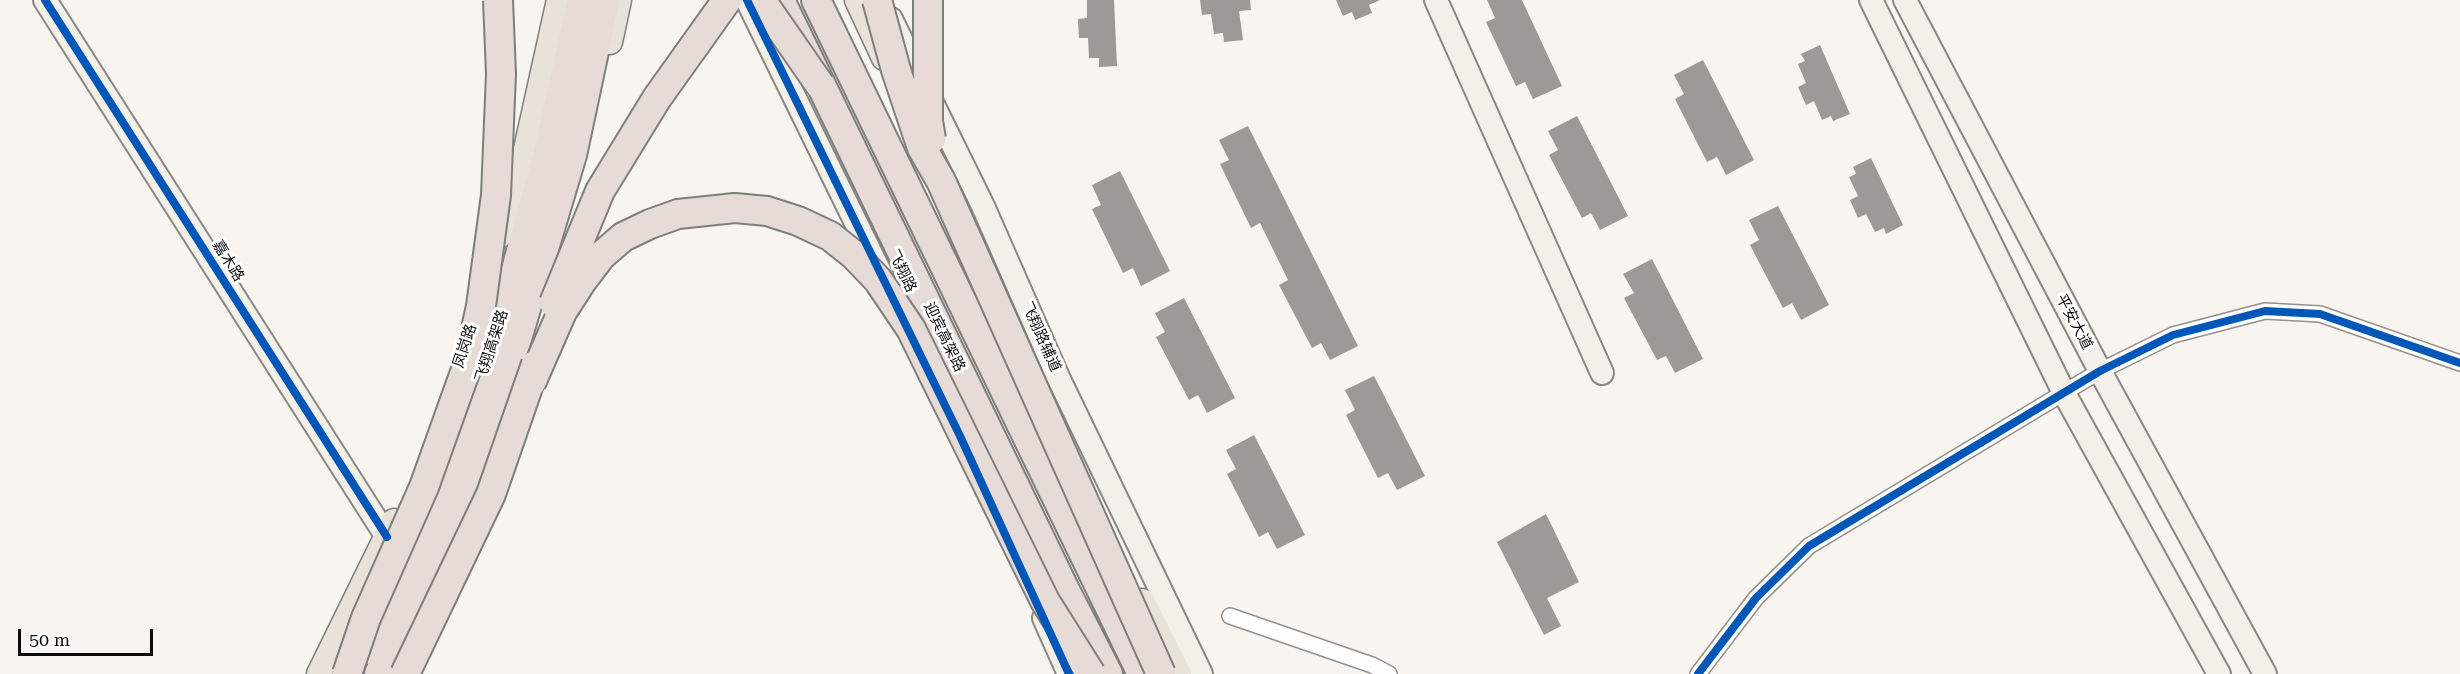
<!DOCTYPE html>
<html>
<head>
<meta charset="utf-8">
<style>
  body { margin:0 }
  #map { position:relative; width:2460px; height:674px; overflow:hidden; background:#f8f5f0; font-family:"Roboto Serif",serif }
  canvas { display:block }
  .scale { position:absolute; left:18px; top:629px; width:135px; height:27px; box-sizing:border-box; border:3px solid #0c0c0c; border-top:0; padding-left:8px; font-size:18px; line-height:21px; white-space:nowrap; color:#0c0c0c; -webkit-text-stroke:4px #fff; paint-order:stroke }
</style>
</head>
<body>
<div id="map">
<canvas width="2460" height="674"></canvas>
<div class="scale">50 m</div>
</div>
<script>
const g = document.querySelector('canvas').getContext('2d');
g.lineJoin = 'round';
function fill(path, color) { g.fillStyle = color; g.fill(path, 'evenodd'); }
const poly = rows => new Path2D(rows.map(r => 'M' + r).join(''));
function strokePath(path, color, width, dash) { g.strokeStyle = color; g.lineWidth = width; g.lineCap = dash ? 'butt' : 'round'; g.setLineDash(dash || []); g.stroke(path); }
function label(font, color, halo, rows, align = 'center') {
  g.font = font + ' "Roboto Serif","Noto Sans SC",serif'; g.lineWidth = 6; g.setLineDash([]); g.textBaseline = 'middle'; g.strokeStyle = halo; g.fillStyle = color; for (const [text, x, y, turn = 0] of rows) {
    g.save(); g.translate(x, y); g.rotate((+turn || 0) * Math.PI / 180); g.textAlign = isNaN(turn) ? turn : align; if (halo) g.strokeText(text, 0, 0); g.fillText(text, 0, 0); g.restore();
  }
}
fill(poly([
  [1087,0,1114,0,1117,66,1099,67,1099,58,1089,58,1088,38,1079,38,1078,19,1087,18],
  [1200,0,1250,0,1251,10,1239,11,1243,40,1224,42,1223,33,1214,34,1211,14,1202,15],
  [1336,0,1380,0,1369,5,1372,13,1355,20,1352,12,1343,16],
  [1487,0,1522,0,1562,86,1533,99,1525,82,1516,86,1486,22,1495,18],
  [1820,45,1850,114,1833,121,1831,116,1822,120,1814,101,1806,105,1798,87,1806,83,1798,64,1805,61,1801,54],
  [1703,60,1754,160,1726,175,1717,157,1707,162,1675,99,1684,94,1674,75],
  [1577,116,1628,216,1600,230,1591,213,1582,218,1549,155,1558,150,1548,131],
  [1248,126,1358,346,1330,360,1321,343,1312,348,1279,285,1288,280,1260,223,1251,228,1220,164,1229,160,1219,140],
  [1871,158,1903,225,1886,234,1884,228,1875,232,1866,214,1858,218,1850,200,1858,196,1849,177,1856,174,1853,167],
  [1120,171,1170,271,1141,286,1133,268,1123,273,1092,209,1101,205,1092,185],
  [1778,206,1829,305,1801,320,1792,303,1783,308,1750,245,1759,240,1749,220],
  [1652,259,1703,359,1675,373,1666,356,1657,360,1624,298,1634,293,1623,274],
  [1184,298,1235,398,1207,413,1198,395,1189,400,1156,337,1165,332,1155,313],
  [1374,376,1425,476,1397,490,1388,473,1378,478,1346,415,1355,410,1345,390],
  [1254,435,1305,535,1277,549,1268,532,1259,537,1227,474,1236,469,1226,450],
  [1546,514,1579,582,1547,598,1561,626,1544,635,1497,542]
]), '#9c9996');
const street = poly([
  [1230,616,1372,665,1389,674],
  [1698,674,1756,598,1809,546,2100,371,2173,335,2265,311,2320,314,2460,363]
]);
const secondary = poly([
  [45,0,387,537],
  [747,0,882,276],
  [1436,0,1602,373],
  [1871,0,2064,393,2219,674],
  [1905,0,2100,371,2265,674],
  [891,19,983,206,1058,377,1201,674],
  [1044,618,1069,674]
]);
const primary = poly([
  [857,0,884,58],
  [610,42,619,0],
  [499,236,524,158,559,0],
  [1142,601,1179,674],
  [319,674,394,521]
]);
const highway = poly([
  [780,0,1066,592,1108,674],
  [816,0,1142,674],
  [657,98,727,0],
  [365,650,411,561,476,396,504,313,548,153,582,0],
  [379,674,461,499,499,399,572,155,605,0]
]);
strokePath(street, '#92918f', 18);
strokePath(secondary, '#898885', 26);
strokePath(primary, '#807e7c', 27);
strokePath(highway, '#807e7c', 32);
strokePath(street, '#fefefd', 15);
strokePath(secondary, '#f3f0e9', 22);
strokePath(primary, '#e9e2da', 24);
strokePath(highway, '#e6dbd6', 28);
const highwayBridge = poly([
  [761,0,820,85],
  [877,0,896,70,922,148,941,181,1161,674],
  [928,0,928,121,931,139],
  [554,303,600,191,657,98],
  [531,383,562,312,582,281,601,256,623,237,650,224,678,214,735,208,767,211,798,221,830,236,854,255,878,280,911,329,1045,601,1091,674],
  [347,674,366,618,424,487,469,361,481,306,496,195,501,74,498,0],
  [405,674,491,494,536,364]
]);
strokePath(highwayBridge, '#807e7c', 32, []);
strokePath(highwayBridge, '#e6dbd6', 28);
strokePath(poly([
  [45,0,387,537],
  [747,0,960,436,1069,674],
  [1698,674,1756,598,1809,546,2100,371,2173,335,2265,311,2320,314,2460,363]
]), '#0057b8', 8);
label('15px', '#0c0c0c', '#fff', [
  ["嘉木路",228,261,58],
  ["飞翔路",902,271,64],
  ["平安大道",2074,322,62],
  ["迎宾高架路",944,337,64],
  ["飞翔路辅道",1041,337,66],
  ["凤岗路",465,346,-72],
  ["飞翔高架路",492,346,-72]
]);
</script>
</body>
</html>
